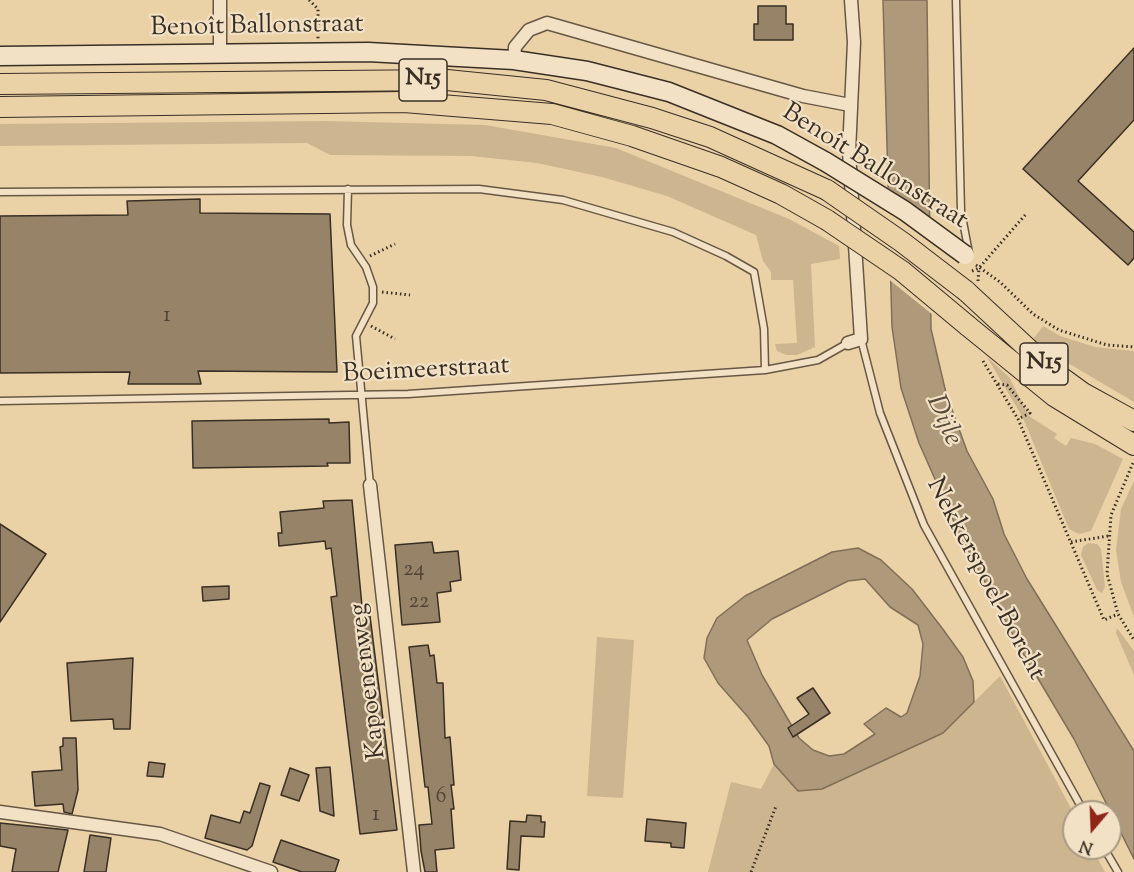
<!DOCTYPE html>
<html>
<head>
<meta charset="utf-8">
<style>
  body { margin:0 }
  #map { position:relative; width:1134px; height:872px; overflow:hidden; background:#ebd1a6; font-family:"Sorts Mill Goudy",serif }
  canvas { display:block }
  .north { position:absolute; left:1062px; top:800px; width:60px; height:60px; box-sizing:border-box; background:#f2e1c5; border:2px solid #a89a85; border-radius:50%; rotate:199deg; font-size:16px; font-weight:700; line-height:24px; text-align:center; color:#392f25 }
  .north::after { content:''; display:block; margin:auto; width:21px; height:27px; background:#8f2418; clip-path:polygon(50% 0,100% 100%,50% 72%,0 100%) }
</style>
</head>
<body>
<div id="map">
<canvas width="1134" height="872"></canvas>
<div class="north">N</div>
</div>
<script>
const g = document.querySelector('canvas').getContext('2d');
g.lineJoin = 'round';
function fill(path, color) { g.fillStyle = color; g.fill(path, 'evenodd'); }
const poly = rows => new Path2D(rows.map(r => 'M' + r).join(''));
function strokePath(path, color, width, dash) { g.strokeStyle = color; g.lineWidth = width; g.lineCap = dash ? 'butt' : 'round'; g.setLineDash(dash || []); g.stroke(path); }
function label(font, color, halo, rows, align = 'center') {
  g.font = font + ' "Sorts Mill Goudy",serif'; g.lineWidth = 4.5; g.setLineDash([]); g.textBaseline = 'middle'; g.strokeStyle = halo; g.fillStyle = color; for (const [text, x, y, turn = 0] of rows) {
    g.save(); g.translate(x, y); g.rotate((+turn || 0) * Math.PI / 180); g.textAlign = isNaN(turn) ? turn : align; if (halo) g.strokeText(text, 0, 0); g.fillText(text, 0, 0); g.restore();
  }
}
fill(poly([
  [325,121,485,125,616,148,789,219,839,246,840,259,811,264,815,347,797,355,786,355,777,351,775,344,797,343,793,280,771,280,771,272,763,261,756,235,667,196,602,177,537,163,471,156,330,155,307,143,0,146,0,124],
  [1043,326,1060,336,1095,347,1134,351,1134,402,1068,363,1043,352,1031,342],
  [987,357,1009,377,1029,416,1057,434,1054,438,1066,446,1071,438,1095,444,1123,459,1091,531,1079,534,1069,529,1023,418],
  [1134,481,1134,617,1121,582,1116,550,1121,509],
  [1088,543,1097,544,1101,549,1105,587,1102,593,1097,590,1081,555,1083,547],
  [1117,628,1134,651,1134,675,1116,633],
  [597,637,634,640,623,798,587,796],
  [1000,676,1074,814,1074,848,1092,848,1105,872,708,872,731,782,761,789,774,764,798,791,943,733]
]), '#cdb590');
const water = poly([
  [883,0,927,0,931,329,946,393,967,451,993,499,1004,534,1027,579,1134,751,1134,859,1074,739,1021,650,958,531,919,443,901,388,892,327,883,0],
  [858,548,881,560,912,589,942,628,963,657,973,681,974,702,943,733,822,789,798,791,774,764,769,746,748,717,718,683,704,658,707,638,717,618,745,596,832,552,858,548],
  [865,579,890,607,918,625,923,644,920,676,907,713,901,717,886,708,864,724,875,734,844,754,829,756,813,750,799,738,762,675,747,640,772,619,848,581,865,579]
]);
fill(water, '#ae9a7a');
strokePath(water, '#7f6f58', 1.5);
fill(poly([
  [885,186,931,218,933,315,887,278]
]), '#ebd1a6');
const building = poly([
  [758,6,786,6,786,24,793,24,793,40,754,40,754,24,758,24,758,6],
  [1134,48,1134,120,1078,181,1134,232,1134,258,1128,265,1023,169,1134,48],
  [200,199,200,213,330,214,337,372,198,371,201,384,128,384,130,372,0,373,0,216,128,215,127,201,200,199],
  [329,419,329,423,349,422,350,463,327,463,328,466,193,468,192,421,329,419],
  [352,500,363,617,370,616,397,830,360,834,331,597,337,596,331,548,326,549,325,541,279,546,278,533,282,533,280,512,324,508,323,501,352,500],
  [0,524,46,554,0,622,0,524],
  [432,542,434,553,458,551,461,580,450,582,451,591,437,593,440,622,402,625,395,545,432,542],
  [229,586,229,599,203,601,202,587,229,586],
  [428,645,430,656,434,655,437,683,443,683,445,738,450,737,454,785,451,785,454,809,451,809,454,848,435,850,437,872,425,872,421,851,419,825,432,824,428,787,425,787,409,647,428,645],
  [133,658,130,729,114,729,113,719,71,721,67,663,133,658],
  [813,688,830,713,793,737,788,728,809,714,797,698,813,688],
  [63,738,76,738,78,790,72,814,64,812,63,804,35,806,32,772,62,770,60,747,63,746,63,738],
  [149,762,165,764,163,777,147,776,149,762],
  [330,767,334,816,320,811,316,768,330,767],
  [290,768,309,775,299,801,281,795,290,768],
  [260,783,270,786,252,846,247,850,205,838,211,815,240,823,244,811,250,813,260,783],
  [527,815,541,816,541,822,545,822,544,837,521,836,519,870,507,869,510,821,526,822,527,815],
  [647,819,686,823,684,848,671,847,671,843,645,841,647,819],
  [0,823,68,830,58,872,12,872,16,849,0,846,0,823],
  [90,835,111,838,106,872,84,872,90,835],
  [281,840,339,860,335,872,302,872,273,862,281,840]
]);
fill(building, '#968368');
strokePath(building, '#392f25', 1.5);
const lane = poly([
  [956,0,961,211,969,253],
  [348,189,347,225,351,245,366,267,373,287,373,303,356,336,370,485],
  [0,192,479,189,563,200,673,232,726,256,754,272,764,329,765,370],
  [861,339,880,413,924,525,1084,812],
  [0,401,408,394,765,370,818,360,848,343],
  [1104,848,1118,872]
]);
const street = poly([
  [220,54,220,0],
  [514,60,515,47,529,30,547,23,803,96,850,105],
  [848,343,861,339,849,152,854,42,851,0],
  [370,485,414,872],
  [0,812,160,834,271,872]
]);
const secondary = poly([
  [0,56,368,52,514,60,587,71,669,92,777,135,826,162]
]);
const primary = poly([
  [0,84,447,80,546,90,652,118,710,137,827,190],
  [0,107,404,102,552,114,632,136,721,167,781,194,827,220],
  [966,291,1050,369,1083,393,1134,421],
  [968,326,1054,396,1134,445]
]);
strokePath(lane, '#665845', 9);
strokePath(street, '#665845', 15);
strokePath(secondary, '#392f25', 21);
strokePath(primary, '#392f25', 22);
strokePath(poly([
  [309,0,318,9,318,39],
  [370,256,395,244],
  [976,265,1000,282,1033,314,1059,330,1107,345,1134,347],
  [972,271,979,268,1026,214],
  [978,281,979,268],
  [382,292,410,295],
  [371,326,395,339],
  [983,361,1018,419,1104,620,1118,614],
  [998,384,1007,385,1030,413,1018,419],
  [1133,463,1111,515,1107,574,1118,614,1134,640],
  [1071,542,1108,536],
  [751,872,776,806]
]), '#392f25', 3, [1.5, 3]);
strokePath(lane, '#f2e1c5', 6);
strokePath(street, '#f2e1c5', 12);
strokePath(secondary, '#f2e1c5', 18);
strokePath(primary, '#ebd1a6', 20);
const secondaryBridge = poly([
  [826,162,905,211,965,255]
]);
const primaryBridge = poly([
  [827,190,902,242,966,291],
  [827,220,902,271,968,326]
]);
strokePath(secondaryBridge, '#392f25', 21, []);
strokePath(primaryBridge, '#392f25', 22, []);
strokePath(secondaryBridge, '#f2e1c5', 18);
strokePath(primaryBridge, '#ebd1a6', 20);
label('22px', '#504436', null, [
  ["1",167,317],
  ["24",414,571],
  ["22",419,603],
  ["6",441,798],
  ["1",376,816]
]);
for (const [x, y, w] of [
  [423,80,48],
  [1044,364,48]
]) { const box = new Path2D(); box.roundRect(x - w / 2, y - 21, w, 42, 4.5); g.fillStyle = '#f2e1c5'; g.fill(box); strokePath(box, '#392f25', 1.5); }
label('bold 24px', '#392f25', null, [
  ["N15",423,80],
  ["N15",1044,364]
]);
label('26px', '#392f25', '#f2e1c5', [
  ["Benoît Ballonstraat",257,28,-1],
  ["Benoît Ballonstraat",874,168,32],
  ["Boeimeerstraat",426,372,-3],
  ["Nekkerspoel-Borcht",984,580,62],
  ["Kapoenenweg",370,681,-97]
]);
label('italic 27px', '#564a3a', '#f2e1c5', [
  ["Dijle",942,421,66]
]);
</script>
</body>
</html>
